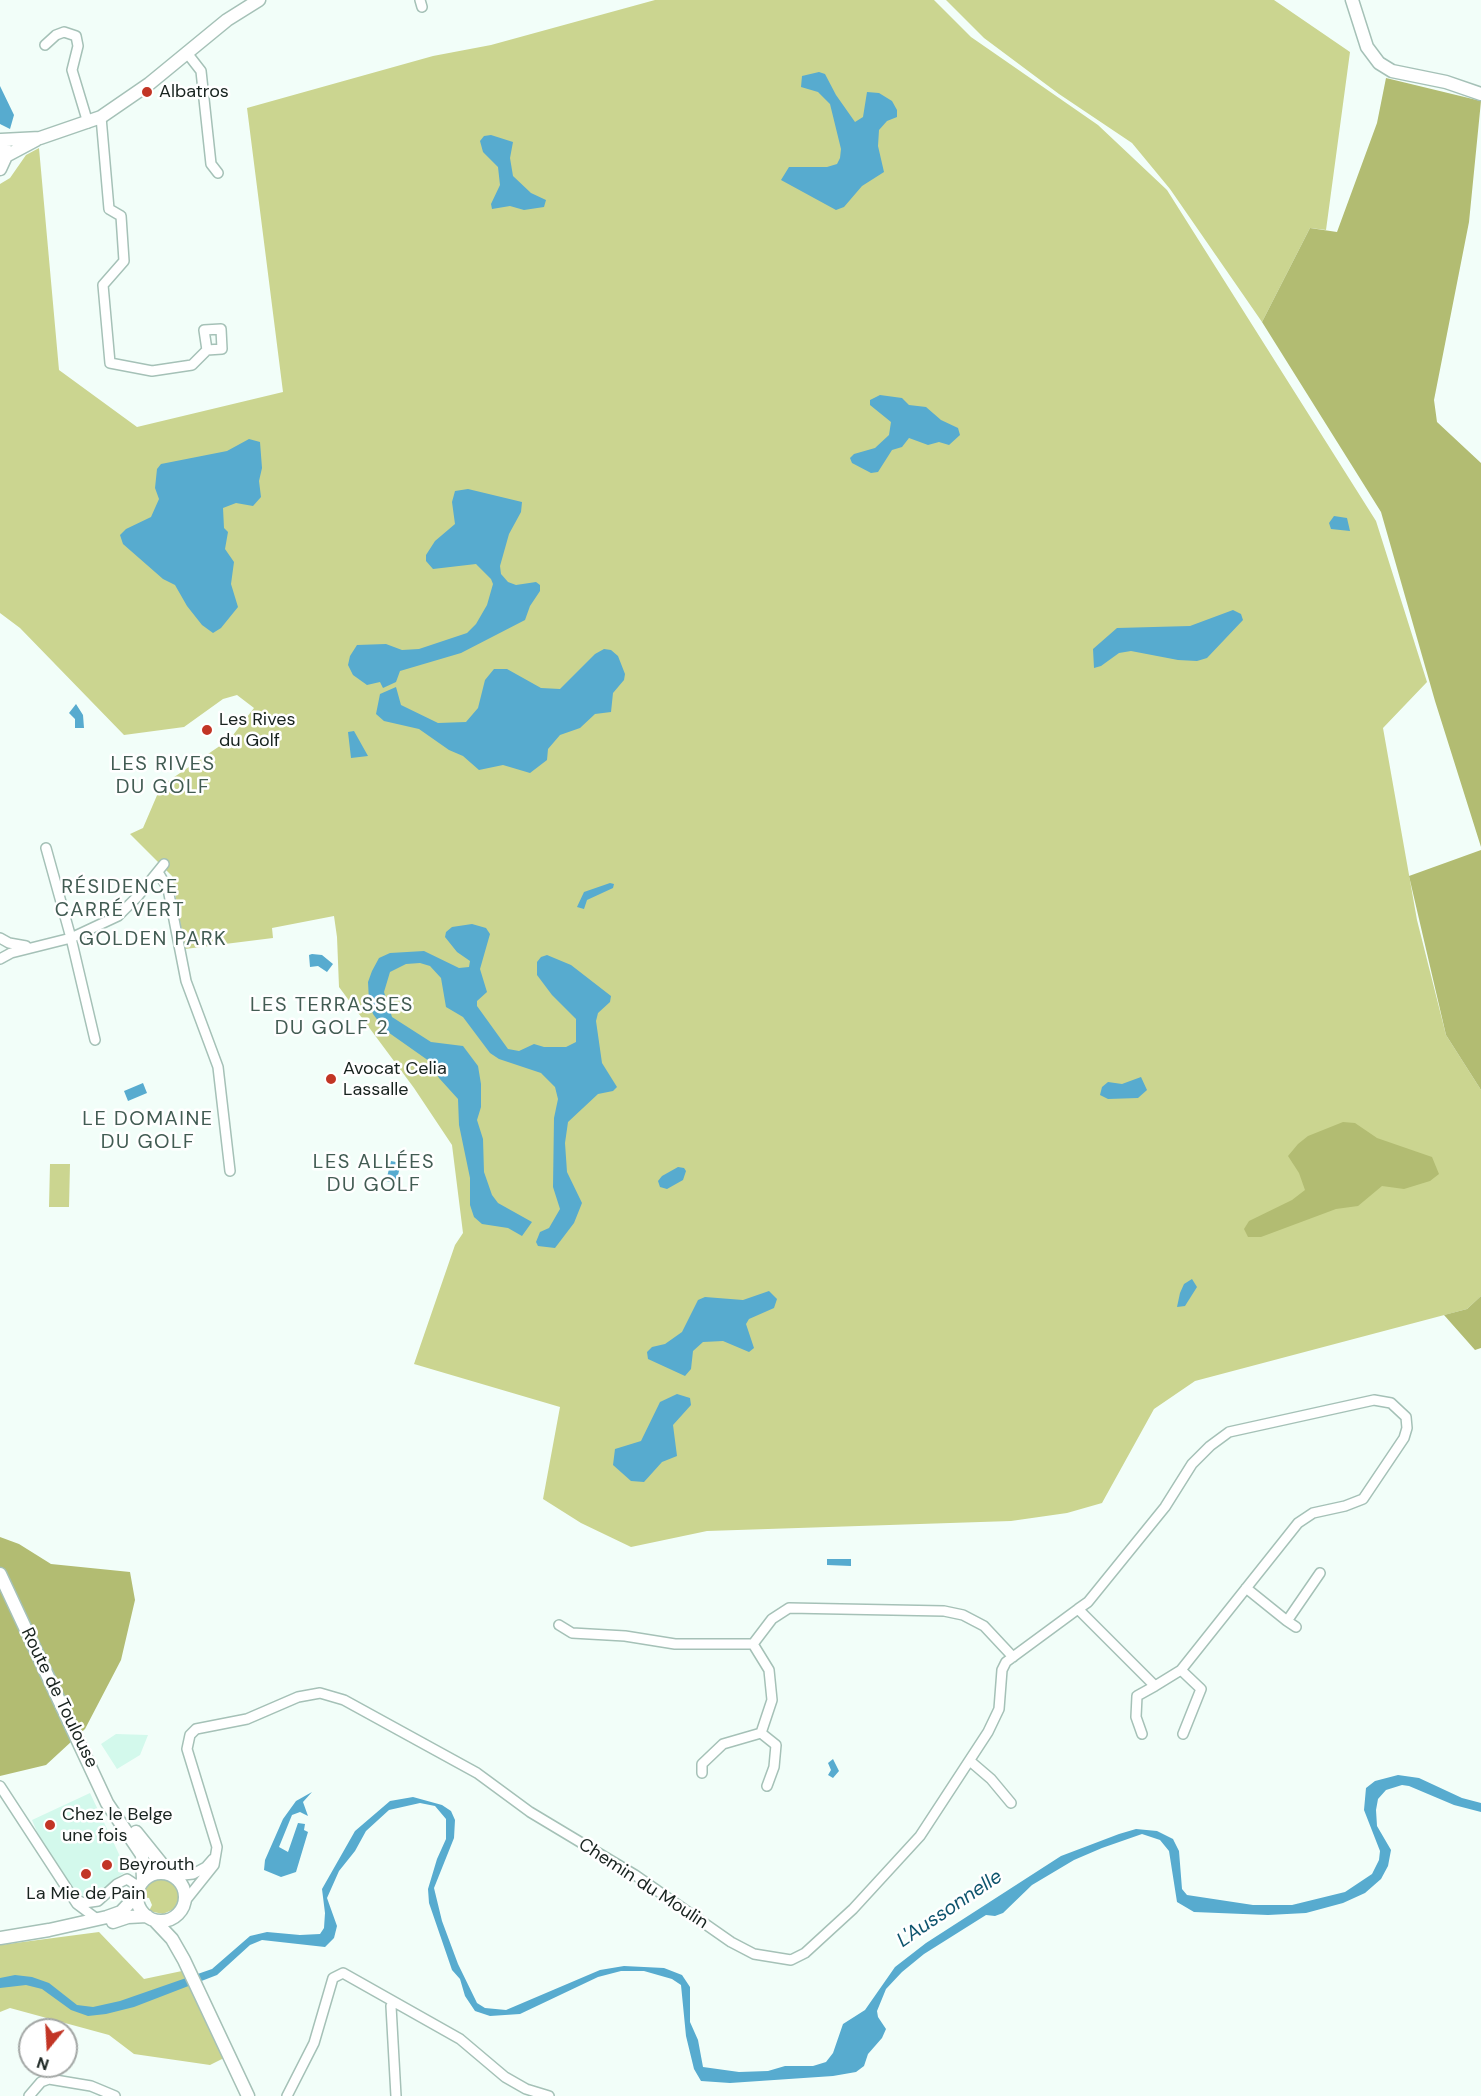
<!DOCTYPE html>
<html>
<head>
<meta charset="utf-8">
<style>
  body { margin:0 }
  #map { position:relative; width:1481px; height:2096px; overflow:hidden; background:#f2fef9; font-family:"DM Sans",sans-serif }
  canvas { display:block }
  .north { position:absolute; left:18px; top:2018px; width:60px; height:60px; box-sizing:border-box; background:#fff; border:2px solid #a3a7a5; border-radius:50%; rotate:198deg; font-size:16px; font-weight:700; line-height:24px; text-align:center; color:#18231f }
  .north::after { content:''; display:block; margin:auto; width:21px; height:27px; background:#c23525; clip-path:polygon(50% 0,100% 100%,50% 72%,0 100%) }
</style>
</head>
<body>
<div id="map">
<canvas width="1481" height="2096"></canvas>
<div class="north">N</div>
</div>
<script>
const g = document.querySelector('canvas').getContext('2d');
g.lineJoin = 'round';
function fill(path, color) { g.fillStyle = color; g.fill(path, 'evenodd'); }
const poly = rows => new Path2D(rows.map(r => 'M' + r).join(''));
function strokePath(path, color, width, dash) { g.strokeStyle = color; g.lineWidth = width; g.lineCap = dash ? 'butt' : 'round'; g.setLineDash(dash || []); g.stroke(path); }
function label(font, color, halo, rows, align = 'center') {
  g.font = font + ' "DM Sans",sans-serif'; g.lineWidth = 5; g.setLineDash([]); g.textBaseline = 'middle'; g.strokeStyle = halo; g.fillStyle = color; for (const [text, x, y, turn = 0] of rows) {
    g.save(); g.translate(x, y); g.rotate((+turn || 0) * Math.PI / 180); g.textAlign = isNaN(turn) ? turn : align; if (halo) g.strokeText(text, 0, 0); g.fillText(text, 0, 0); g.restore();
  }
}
fill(poly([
  [116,1734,148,1735,140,1755,117,1769,101,1744],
  [90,1793,127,1871,113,1880,103,1893,87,1898,73,1891,42,1844,32,1820]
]), '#d3f9ec');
fill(poly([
  [655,0,934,0,971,37,1098,125,1167,190,1376,521,1427,682,1383,728,1417,920,1446,1035,1481,1090,1481,1296,1467,1309,1195,1381,1154,1409,1102,1503,1067,1513,1011,1521,707,1531,631,1547,581,1523,543,1499,560,1407,414,1364,455,1245,463,1233,452,1145,414,1088,339,987,337,937,334,916,272,928,273,938,185,949,172,876,130,834,143,828,161,786,230,739,254,708,237,695,223,699,184,727,124,735,20,628,0,613,0,184,10,178,26,155,39,148,59,370,137,427,283,392,247,108,433,56,491,45],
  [946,0,1274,0,1350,52,1326,230,1310,228,1262,322,1170,189,1132,143,1059,94,984,38],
  [50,1164,70,1164,69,1207,49,1207],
  [162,1877,177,1887,179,1898,174,1909,163,1914,149,1911,152,1905,149,1898,142,1897,146,1884],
  [99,1932,144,1979,182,1971,224,2058,210,2065,134,2054,109,2035,10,2008,0,2012,0,1945]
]), '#cbd590');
fill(poly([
  [1386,78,1481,101,1469,222,1434,400,1437,422,1481,463,1481,847,1435,701,1381,512,1262,322,1310,228,1337,232,1377,123],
  [1481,850,1481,1090,1446,1035,1409,876],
  [1343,1122,1355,1123,1377,1138,1432,1157,1439,1174,1430,1181,1404,1189,1382,1186,1358,1206,1336,1209,1261,1237,1248,1237,1244,1229,1249,1221,1292,1200,1305,1190,1299,1173,1288,1156,1298,1144,1308,1136],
  [1481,1296,1481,1348,1475,1350,1444,1315,1467,1309],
  [0,1537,19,1544,51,1564,130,1572,135,1600,121,1660,85,1729,46,1765,0,1776]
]), '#b2bc72');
fill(poly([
  [819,72,825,74,836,95,855,122,863,117,867,92,879,93,892,101,897,110,897,117,887,121,879,130,878,146,884,172,862,186,844,207,836,210,781,180,789,167,827,167,837,164,840,158,841,149,830,104,818,92,801,87,802,76],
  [0,86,14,115,10,129,0,124],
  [491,135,513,142,510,158,513,176,531,193,546,200,544,207,524,210,510,206,492,209,491,204,500,185,498,167,483,152,480,141,484,136],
  [880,395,902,398,909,405,926,407,941,420,958,428,960,435,949,445,939,442,928,445,909,438,902,447,892,450,878,472,871,473,852,463,850,458,854,454,875,448,889,435,891,422,870,405,870,400],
  [249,439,260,442,262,468,259,481,261,497,253,506,236,503,223,508,224,528,228,532,225,549,234,562,231,584,238,607,221,628,213,633,202,625,187,606,175,585,163,579,123,544,120,535,126,529,151,517,159,499,155,488,157,469,161,464,227,451],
  [468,489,522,502,521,512,509,534,500,566,501,574,508,582,516,585,536,582,540,585,540,591,530,606,525,620,461,653,400,671,396,682,383,688,380,682,367,685,353,675,348,665,350,656,357,645,386,644,402,650,419,649,467,633,476,624,487,605,493,584,491,579,476,564,433,569,426,561,426,555,435,541,455,524,452,502,455,491],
  [1334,516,1347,518,1350,531,1331,529,1329,523],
  [1233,610,1241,614,1243,620,1207,658,1197,661,1178,660,1131,651,1119,653,1101,666,1094,668,1093,649,1117,628,1190,626],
  [604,649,611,650,618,656,625,674,624,680,613,693,611,712,595,714,580,728,560,735,548,749,547,760,530,773,503,765,479,770,463,756,449,750,419,729,384,721,376,714,380,694,396,687,401,705,438,723,466,722,478,708,485,680,494,669,507,669,541,688,560,689,595,654],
  [76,704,83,715,84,728,75,728,75,719,69,713],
  [354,731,368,756,351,758,348,732],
  [610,883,614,884,613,888,587,900,584,909,577,907,584,892],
  [472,924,486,928,490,934,480,969,487,992,477,1001,477,1006,508,1049,519,1051,534,1044,544,1047,566,1047,576,1042,576,1019,552,995,537,975,537,962,541,957,547,955,571,965,611,996,610,1002,598,1013,596,1021,602,1063,617,1087,613,1091,598,1094,568,1122,565,1143,567,1172,582,1203,574,1223,555,1248,538,1246,536,1242,540,1232,549,1228,560,1209,553,1187,554,1118,558,1099,555,1087,541,1073,499,1059,490,1053,463,1017,446,1007,441,978,430,966,420,963,406,964,390,972,384,992,392,1017,431,1042,463,1046,478,1066,481,1084,481,1107,477,1120,483,1139,484,1172,492,1195,498,1203,532,1222,522,1236,508,1228,482,1224,474,1217,470,1205,470,1178,459,1125,458,1099,439,1078,429,1061,385,1030,373,1014,369,1001,368,982,372,971,379,958,390,953,424,951,459,968,469,967,470,961,457,952,445,937,446,932,452,927],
  [312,954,322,955,333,964,327,972,318,966,310,967,309,955],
  [1141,1077,1147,1090,1138,1098,1108,1099,1100,1095,1102,1087,1108,1082,1122,1084],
  [143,1083,147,1093,128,1101,124,1091],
  [391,1161,401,1163,396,1183,386,1181],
  [678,1167,684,1168,686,1171,683,1180,667,1189,660,1187,658,1181,662,1176],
  [1192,1279,1197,1287,1185,1306,1177,1307,1180,1293,1184,1284],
  [769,1291,777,1299,774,1308,749,1319,746,1324,754,1348,749,1352,723,1341,703,1342,693,1351,691,1369,685,1376,648,1359,647,1352,652,1347,665,1344,682,1332,698,1300,705,1297,743,1300],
  [677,1394,690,1398,691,1405,673,1425,677,1456,662,1462,644,1482,631,1481,613,1465,615,1449,641,1441,660,1402],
  [827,1559,851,1559,851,1566,827,1565],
  [833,1759,839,1771,833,1778,828,1775,831,1770,828,1763],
  [1398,1775,1419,1778,1462,1798,1481,1803,1481,1812,1454,1805,1409,1786,1402,1785,1386,1790,1378,1799,1376,1810,1377,1826,1391,1850,1388,1866,1381,1879,1365,1893,1343,1903,1306,1913,1268,1915,1194,1912,1177,1902,1169,1851,1160,1840,1142,1834,1102,1848,1074,1860,1032,1885,1003,1913,995,1916,986,1915,924,1954,902,1972,886,1989,877,2011,878,2017,886,2029,882,2038,868,2054,864,2066,856,2072,833,2076,730,2083,701,2081,694,2069,686,2036,681,1985,672,1979,644,1971,621,1971,598,1977,520,2014,490,2016,475,2011,465,1996,460,1979,452,1970,429,1903,428,1889,437,1859,446,1839,446,1819,435,1806,420,1803,389,1810,366,1831,355,1851,339,1871,327,1898,337,1926,334,1938,325,1947,262,1940,250,1945,217,1975,134,2007,106,2014,88,2016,71,2010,42,1989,26,1985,0,1988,0,1978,15,1975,32,1977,49,1983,77,2005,93,2007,120,2001,212,1969,250,1936,267,1932,300,1935,320,1934,324,1928,325,1913,322,1889,355,1831,390,1801,413,1797,442,1805,451,1811,455,1820,454,1838,434,1888,442,1921,458,1964,477,2003,485,2008,506,2010,600,1970,624,1966,664,1968,682,1975,690,1987,690,2022,698,2040,703,2067,739,2072,768,2071,785,2066,813,2066,826,2062,833,2053,843,2024,865,2010,895,1967,926,1943,1061,1856,1119,1834,1136,1829,1157,1831,1173,1839,1179,1851,1182,1889,1187,1895,1253,1905,1292,1905,1345,1892,1372,1874,1379,1860,1380,1851,1364,1810,1366,1788,1375,1781],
  [312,1792,303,1802,308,1816,300,1812,292,1815,279,1847,288,1852,298,1823,305,1824,304,1830,308,1832,296,1872,281,1877,264,1870,265,1860,283,1819,296,1801]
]), '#57abcf');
const street = poly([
  [420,0,422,7],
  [45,45,56,35,64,32,76,36,78,46,72,70,88,123],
  [187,53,201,71,211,164,218,173],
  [101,117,109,209,121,216,124,261,103,285,110,363,152,371,192,365,207,350,222,349,221,329,204,330,207,350],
  [46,848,71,938,95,1040],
  [158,872,168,889,186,981,218,1067,230,1171],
  [0,938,9,943,26,946],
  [0,959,11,953,71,938,118,916,138,896,164,864],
  [1246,1588,1287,1621],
  [559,1625,572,1633,625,1636,675,1644,753,1644,772,1619,789,1608,944,1611,963,1615,984,1626,1013,1657],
  [1296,1627,1287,1621,1320,1573],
  [1181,1670,1201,1689,1183,1734],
  [761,1733,776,1745,774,1767,767,1786],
  [1142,1734,1136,1717,1137,1696,1155,1686],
  [970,1761,991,1779,1011,1803],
  [702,1773,702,1764,723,1744,761,1733,772,1700,769,1670,753,1644],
  [0,1786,77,1904,97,1919],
  [174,1876,193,1874,206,1867,213,1859],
  [74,1899,84,1903,98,1901,117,1884,127,1879,139,1887],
  [186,1900,214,1865,217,1847,187,1749,190,1735,196,1729,247,1719,298,1697,320,1693,344,1700,477,1773,530,1812,635,1875,731,1942,754,1954,791,1960,805,1953,853,1909,920,1836,988,1732,999,1709,1002,1670,1006,1662,1078,1609,1088,1602,1165,1507,1192,1464,1210,1446,1229,1432,1374,1400,1391,1403,1406,1417,1407,1428,1404,1438,1363,1499,1345,1506,1313,1513,1298,1523,1181,1670,1155,1686,1078,1609],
  [393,2002,391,2006,396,2096],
  [29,2096,41,2082,49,2079,91,2086,115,2096],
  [287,2096,314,2043,333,1978,343,1973,460,2039,505,2077,526,2089,549,2096]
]);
const secondary = poly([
  [1352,0,1367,47,1379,63,1392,71,1446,82,1481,94],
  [1,140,40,138,101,117,149,84,227,20,259,0],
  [6,156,36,140],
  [0,169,6,156,5,148],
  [0,1574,107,1803,142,1855,143,1880],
  [136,1832,169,1873],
  '137 1897a24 24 0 1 1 48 0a24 24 0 1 1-48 0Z',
  [155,1921,172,1939,184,1960,248,2096],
  [113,1922,128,1917,147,1916],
  [0,1938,49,1930,107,1917,121,1912,137,1895]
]);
strokePath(street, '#a5c1b7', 12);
strokePath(secondary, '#a5c1b7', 15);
strokePath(street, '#fff', 9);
strokePath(secondary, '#fff', 12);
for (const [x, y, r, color] of [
  [147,92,6,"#c23525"],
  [207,730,6,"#c23525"],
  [331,1079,6,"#c23525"],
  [50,1825,6,"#c23525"],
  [107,1865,6,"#c23525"],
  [86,1874,6,"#c23525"]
]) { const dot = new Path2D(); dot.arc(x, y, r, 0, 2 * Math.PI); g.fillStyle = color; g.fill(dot); strokePath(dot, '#fff', 2); }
label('18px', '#18231f', '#fff', [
  ["Albatros",159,92],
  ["Les Rives",219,720],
  ["du Golf",219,741],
  ["Avocat Celia",343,1069],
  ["Lassalle",343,1090],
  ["Chez le Belge",62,1815],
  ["une fois",62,1836],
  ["Beyrouth",119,1865],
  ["La Mie de Pain",86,1894,"center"]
], 'left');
label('18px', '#18231f', '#fff', [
  ["Route de Toulouse",59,1698,64],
  ["Chemin du Moulin",643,1884,33]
]);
g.letterSpacing = '1.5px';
label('20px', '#425c53', '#fff', [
  ["LES RIVES",163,765],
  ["DU GOLF",163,788],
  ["RÉSIDENCE",120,888],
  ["CARRÉ VERT",120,911],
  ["GOLDEN PARK",153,940],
  ["LES TERRASSES",332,1006],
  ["DU GOLF 2",332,1029],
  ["LE DOMAINE",148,1120],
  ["DU GOLF",148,1143],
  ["LES ALLÉES",374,1163],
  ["DU GOLF",374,1186]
]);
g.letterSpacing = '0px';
label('italic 20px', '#0f556e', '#fff', [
  ["L'Aussonnelle",950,1909,-34]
]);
</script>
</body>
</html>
